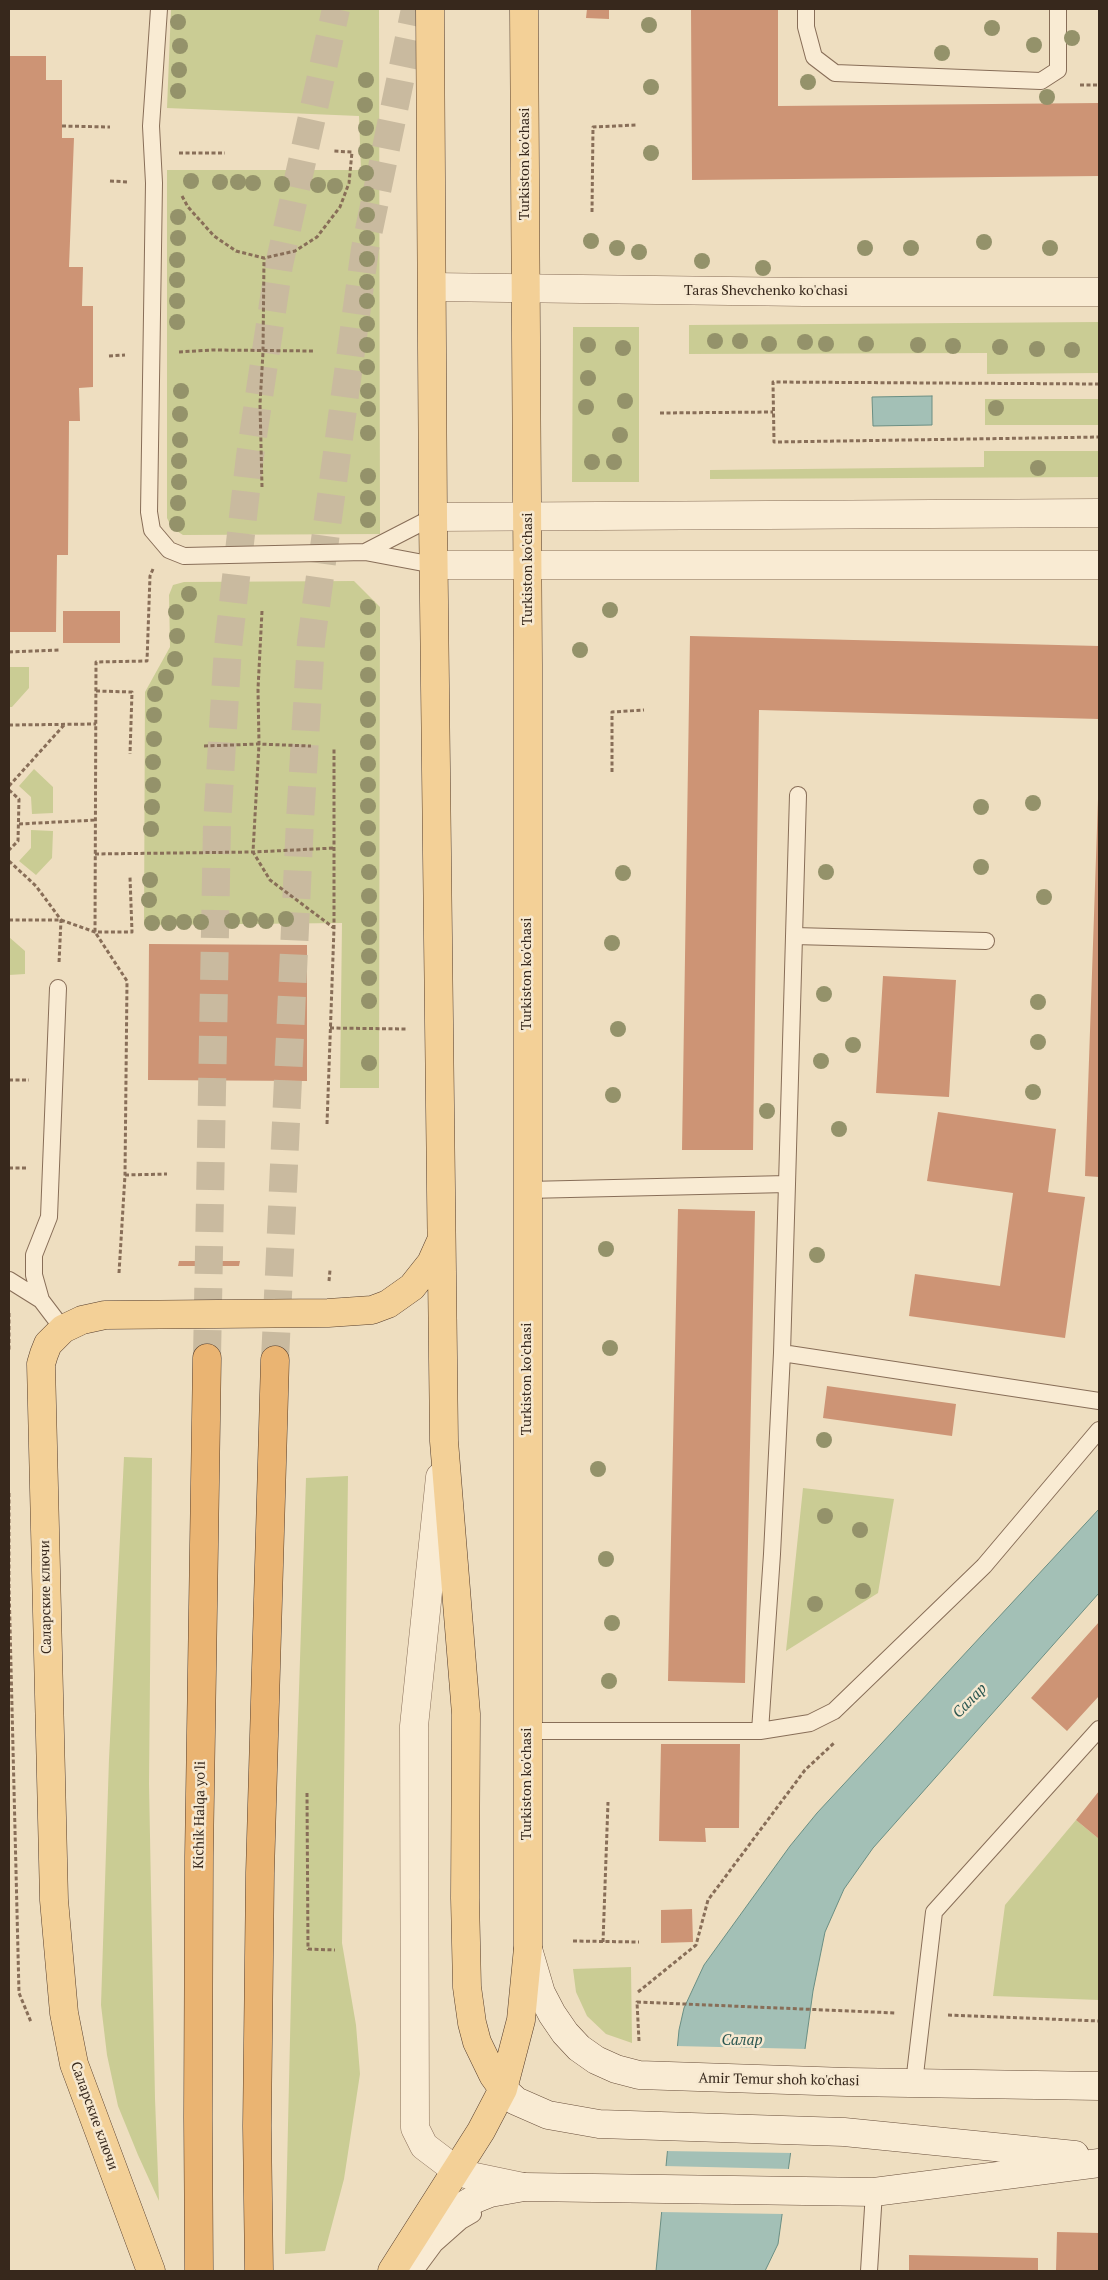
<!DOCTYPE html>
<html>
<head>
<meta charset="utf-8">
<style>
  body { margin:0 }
  #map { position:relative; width:1108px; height:2280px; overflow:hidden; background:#eedec0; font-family:"PT Serif",serif }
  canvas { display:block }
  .frame { position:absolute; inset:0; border:10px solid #37281c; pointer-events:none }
</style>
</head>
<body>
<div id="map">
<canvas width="1108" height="2280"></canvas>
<div class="frame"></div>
</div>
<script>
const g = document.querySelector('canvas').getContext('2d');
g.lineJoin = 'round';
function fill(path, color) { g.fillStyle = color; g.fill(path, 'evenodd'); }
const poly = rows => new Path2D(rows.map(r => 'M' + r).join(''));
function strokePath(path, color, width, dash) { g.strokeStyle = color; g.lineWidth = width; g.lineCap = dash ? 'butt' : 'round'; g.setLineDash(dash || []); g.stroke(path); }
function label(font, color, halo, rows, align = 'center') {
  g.font = font + ' "PT Serif",serif'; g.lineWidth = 5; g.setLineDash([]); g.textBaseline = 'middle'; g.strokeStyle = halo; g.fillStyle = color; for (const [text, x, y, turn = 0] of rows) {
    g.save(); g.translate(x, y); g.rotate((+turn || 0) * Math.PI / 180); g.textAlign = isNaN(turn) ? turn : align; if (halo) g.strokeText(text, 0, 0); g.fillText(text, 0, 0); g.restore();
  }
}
fill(poly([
  [171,9,379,9,380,534,183,535,172,528,167,518,167,170,361,170,359,116,167,108],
  [1099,322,1099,373,987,374,987,353,689,354,689,325],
  [573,327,639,327,639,482,572,482],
  [985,399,1099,399,1099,425,985,425],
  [984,451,1099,451,1099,477,710,479,710,470,984,467],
  [354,581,380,607,379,1088,340,1088,342,923,144,925,145,692,170,647,169,595,173,585,184,582],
  [9,667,29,667,29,688,12,707,9,707],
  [34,769,53,787,53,813,32,814,31,797,19,786],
  [31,830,53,831,52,858,36,875,19,861,31,848],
  [9,937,25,951,25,974,9,975],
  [124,1457,152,1458,149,1784,155,2099,159,2201,138,2155,118,2106,107,2055,101,2005,109,1759],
  [348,1476,342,1943,356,2025,360,2074,344,2179,325,2251,285,2254,296,1780,306,1478],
  [803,1488,894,1499,878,1593,786,1651],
  [1076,1820,1099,1839,1099,2000,993,1996,1005,1905],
  [631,1967,632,2043,606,2034,587,2016,576,1992,573,1969]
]), '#cacc94');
const water = poly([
  [932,396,932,425,873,426,872,397,932,396],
  [1099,1509,1099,1593,873,1848,844,1889,825,1932,813,1991,778,2244,765,2271,656,2271,679,2030,684,2008,704,1965,790,1846,817,1813,1099,1509]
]);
fill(water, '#a3c0b6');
strokePath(water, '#6a8e83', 1);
fill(poly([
  [675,2046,807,2049,793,2153,665,2151],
  [664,2166,791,2169,784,2214,659,2212]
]), '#eedec0');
fill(poly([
  [587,9,609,9,609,19,586,18],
  [691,9,778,9,778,106,1099,103,1099,176,692,180],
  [9,56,46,56,46,80,62,80,62,138,74,138,69,267,83,267,82,306,93,306,93,387,79,388,80,421,69,421,68,555,57,555,56,632,9,632],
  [63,611,120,611,120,643,63,643],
  [690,636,1099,646,1099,719,759,710,753,1150,682,1150],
  [1098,799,1099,799,1099,1177,1085,1176],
  [149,944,307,945,307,1081,148,1080],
  [883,976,956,980,949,1097,876,1093],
  [938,1112,1056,1129,1048,1192,1085,1197,1065,1338,909,1316,915,1274,1000,1286,1013,1193,927,1181],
  [678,1209,755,1211,745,1683,668,1681],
  [179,1261,199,1261,199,1266,178,1266],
  [219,1261,240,1261,239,1266,219,1266],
  [827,1386,956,1404,952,1436,823,1418],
  [1099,1622,1099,1696,1067,1731,1031,1698],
  [661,1744,740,1744,739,1828,705,1828,706,1842,659,1841],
  [1099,1791,1099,1839,1076,1820],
  [692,1909,693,1942,661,1943,661,1910],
  [1057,2232,1099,2233,1099,2271,1056,2271],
  [909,2255,1038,2258,1038,2271,909,2271]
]), '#cd9475');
strokePath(poly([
  [207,1358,217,825,228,647,250,456,279,265,336,9],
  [275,1360,300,820,311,642,365,249,415,9]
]), '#c9ba9f', 28, [28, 14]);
const service = poly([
  [159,9,151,126,154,183,149,512,152,530,169,550,184,556,365,552,434,565],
  [806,9,806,27,814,57,835,73,1041,81,1058,70,1058,9],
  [365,552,433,517],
  [794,936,986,941],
  [58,988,49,1217,34,1255,34,1275,41,1300,63,1329],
  [527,1190,787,1184,798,795],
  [9,1280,41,1300],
  [782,1353,1099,1401],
  [528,1731,760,1731,810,1723,834,1711,984,1566,1099,1430],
  [760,1731,772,1554,782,1353,787,1184],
  [914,2083,934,1912,1099,1729],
  [415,2271,435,2244,461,2221,473,2214],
  [869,2271,874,2192]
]);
const minor = poly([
  [433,287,804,292,1099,292],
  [440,1477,414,1726,415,2128,424,2146,457,2171,475,2177,523,2187]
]);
const tertiary = poly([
  [433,517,1099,513],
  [434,565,1099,565]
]);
const secondary = poly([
  [528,1949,541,1993,552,2014,565,2033,579,2048,596,2060,616,2069,639,2075,847,2082,1099,2086],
  [503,2089,516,2101,548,2115,599,2124,844,2132,1075,2155],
  [413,2242,445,2216,475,2199,490,2193,524,2187,874,2192,1099,2163]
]);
const primary = poly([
  [430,9,433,517,444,1441,466,1714,465,1898,467,1987,472,2023,477,2042,493,2075,503,2089],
  [151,2271,74,2064,64,2013,54,1900,41,1364,44,1354,48,1344,63,1329,82,1320,105,1315,328,1313,372,1310,388,1304,412,1287,431,1263,440,1243],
  [392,2271,481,2131,503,2089,521,2020,528,1948,528,664,524,9]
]);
const trunk = poly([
  [199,2271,198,2117,199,1856,207,1358],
  [259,2271,257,2126,260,1873,275,1360]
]);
strokePath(service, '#886e58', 18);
strokePath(minor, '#886e58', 29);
strokePath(tertiary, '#886e58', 29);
strokePath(secondary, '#694f3b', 29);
strokePath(primary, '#553d2c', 29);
strokePath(trunk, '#553d2c', 29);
strokePath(poly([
  [1080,85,1099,85],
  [62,126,110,127],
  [179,153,225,153],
  [110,181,129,182],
  [182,196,188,207,214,236,236,251,264,258,295,251,317,237,340,207,349,183,352,152,332,151],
  [592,212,593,127,637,125],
  [179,352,212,350,315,351],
  [109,356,125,355],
  [1099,384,773,382,774,442,1099,437],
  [660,413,773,412],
  [262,487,260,404,263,352,264,258],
  [262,611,258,689,259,744,253,852,270,880,334,928],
  [9,652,60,650],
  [96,691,132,692,130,754],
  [9,725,96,724],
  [204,746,259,744,311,746],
  [612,772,612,712,644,710],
  [9,786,65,724],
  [9,790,19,799,18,841,9,850],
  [19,824,96,820],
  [95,854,253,852,335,848],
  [9,861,36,886,61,920,59,963],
  [9,920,61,920,95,932,132,932,130,877],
  [330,1028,407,1029],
  [9,1080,29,1080],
  [327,1124,334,928,334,747],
  [9,1168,26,1168],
  [125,1175,167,1174],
  [119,1273,125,1175,127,981,95,932,96,662,147,661,150,576,153,569],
  [329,1281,330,1270],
  [9,1313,9,1351],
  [9,1493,9,1585,19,1993,31,2022],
  [307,1793,308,1949,335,1950],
  [573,1941,639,1942],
  [603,1942,608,1802],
  [638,1992,696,1945,708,1900,805,1770,834,1743],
  [948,2015,1099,2021],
  [639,2041,637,2002,896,2013]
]), '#886e58', 3, [4, 2.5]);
strokePath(service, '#f9ebd3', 16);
strokePath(minor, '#f9ebd3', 28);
strokePath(tertiary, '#f9ebd3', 28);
strokePath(secondary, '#f9ebd3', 28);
strokePath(primary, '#f3d097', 28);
strokePath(trunk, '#eab472', 28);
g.fillStyle = '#94926a';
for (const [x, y] of [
  [178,22],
  [649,25],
  [992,28],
  [1072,38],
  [1034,45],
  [180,46],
  [942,53],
  [179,70],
  [366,80],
  [808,82],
  [651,87],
  [178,91],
  [1047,97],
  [365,105],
  [366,128],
  [366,151],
  [651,153],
  [366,173],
  [191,181],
  [220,182],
  [238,182],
  [253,183],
  [282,184],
  [318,185],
  [335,186],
  [367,194],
  [367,215],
  [178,217],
  [178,238],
  [367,238],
  [591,241],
  [984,242],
  [617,248],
  [865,248],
  [911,248],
  [1050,248],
  [639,252],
  [367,259],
  [177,260],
  [702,261],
  [763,268],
  [177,280],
  [367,282],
  [177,301],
  [367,301],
  [177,322],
  [367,324],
  [715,341],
  [740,341],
  [805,342],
  [769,344],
  [826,344],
  [866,344],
  [367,345],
  [588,345],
  [918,345],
  [953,346],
  [1000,347],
  [623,348],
  [1037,349],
  [1072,350],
  [367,367],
  [588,378],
  [181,391],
  [368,391],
  [625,401],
  [586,407],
  [996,408],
  [368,409],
  [180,414],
  [368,433],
  [620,435],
  [180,440],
  [179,461],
  [592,462],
  [614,462],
  [1038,468],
  [368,476],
  [179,482],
  [368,498],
  [178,503],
  [368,520],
  [177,524],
  [189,594],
  [368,607],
  [610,610],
  [176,612],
  [368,630],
  [177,636],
  [580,650],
  [368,653],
  [175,659],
  [368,675],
  [166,677],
  [155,694],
  [368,699],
  [154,715],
  [368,720],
  [154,739],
  [368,742],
  [153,762],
  [368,764],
  [153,785],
  [368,785],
  [1033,803],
  [368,806],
  [152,807],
  [981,807],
  [368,828],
  [151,829],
  [368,849],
  [981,867],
  [369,872],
  [826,872],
  [623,873],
  [150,880],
  [369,896],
  [1044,897],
  [149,900],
  [286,919],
  [369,919],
  [250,920],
  [232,921],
  [266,921],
  [184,922],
  [201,922],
  [152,923],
  [169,923],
  [369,937],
  [612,943],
  [369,956],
  [369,978],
  [824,994],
  [369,1001],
  [1038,1002],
  [618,1029],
  [1038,1042],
  [853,1045],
  [821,1061],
  [369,1063],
  [1033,1092],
  [613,1095],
  [767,1111],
  [839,1129],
  [606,1249],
  [817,1255],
  [610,1348],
  [824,1440],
  [598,1469],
  [825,1516],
  [860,1530],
  [606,1559],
  [863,1591],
  [815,1604],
  [612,1623],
  [609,1681]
]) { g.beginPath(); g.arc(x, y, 8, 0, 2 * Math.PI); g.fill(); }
label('14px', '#37281c', '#f6e8d0', [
  ["Turkiston ko'chasi",525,164,-90],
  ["Taras Shevchenko ko'chasi",766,291],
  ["Turkiston ko'chasi",528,569,-90],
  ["Turkiston ko'chasi",527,974,-90],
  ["Turkiston ko'chasi",527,1379,-90],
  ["Саларские ключи",46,1597,-91],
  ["Turkiston ko'chasi",527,1784,-90],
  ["Kichik Halqa yo'li",200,1815,-89],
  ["Amir Temur shoh ko'chasi",779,2080,1],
  ["Саларские ключи",94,2116,70]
]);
label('italic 15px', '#2b5751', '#f6e8d0', [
  ["Салар",970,1701,-46],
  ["Салар",742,2041]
]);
</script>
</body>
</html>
